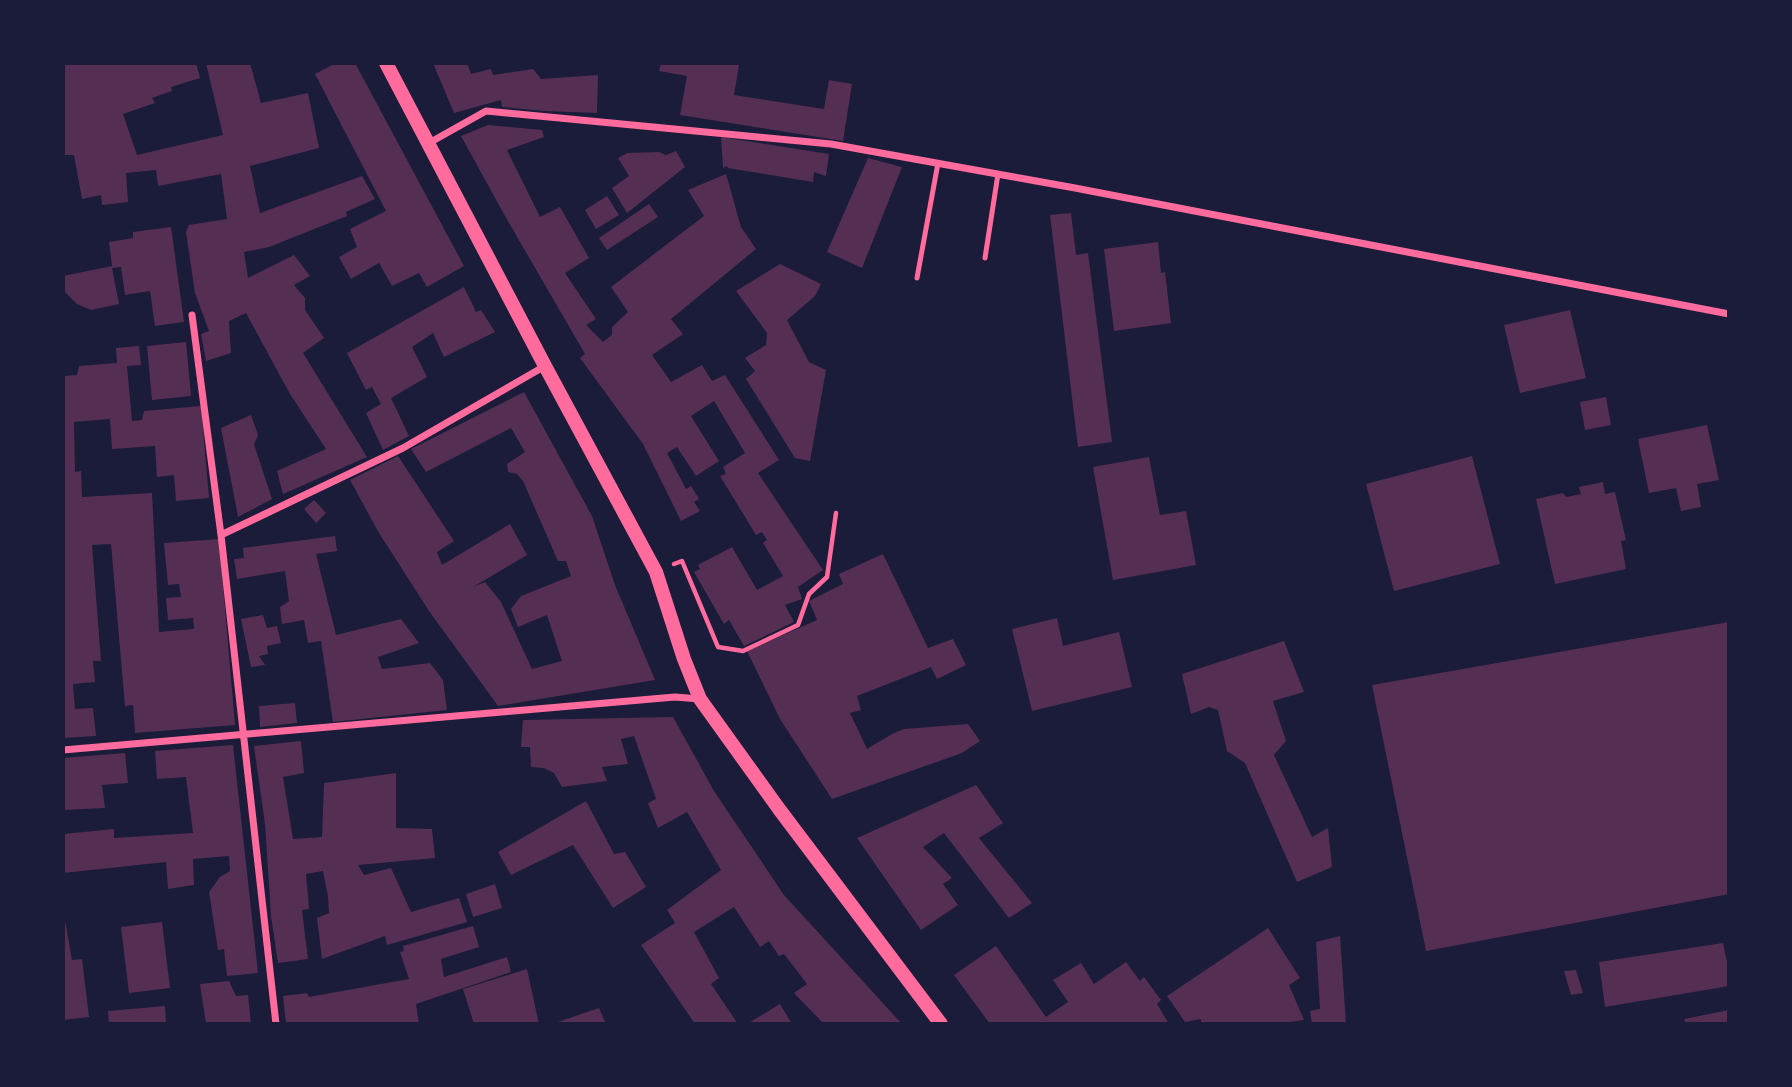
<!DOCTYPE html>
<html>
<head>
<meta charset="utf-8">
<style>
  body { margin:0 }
  #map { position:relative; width:1792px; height:1087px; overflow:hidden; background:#1b1b3a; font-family:Karla,sans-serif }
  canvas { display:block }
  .frame { position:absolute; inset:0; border:65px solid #1b1b3a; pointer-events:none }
</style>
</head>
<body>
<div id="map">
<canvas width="1792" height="1087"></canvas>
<div class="frame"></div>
</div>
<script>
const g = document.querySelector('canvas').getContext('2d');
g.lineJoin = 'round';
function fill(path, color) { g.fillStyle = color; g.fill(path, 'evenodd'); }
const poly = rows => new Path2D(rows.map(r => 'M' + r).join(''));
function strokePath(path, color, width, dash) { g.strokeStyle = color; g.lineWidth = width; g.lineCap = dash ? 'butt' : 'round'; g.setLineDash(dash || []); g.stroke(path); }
fill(poly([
  [67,63,196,63,200,78,171,87,172,91,152,98,155,103,123,114,137,155,223,135,206,63,250,63,261,103,308,93,319,148,250,166,260,213,362,176,375,199,346,212,347,216,269,247,244,252,248,278,294,255,310,276,294,285,305,298,305,310,324,338,303,353,367,457,283,494,277,471,326,449,290,394,246,313,229,321,231,353,206,361,201,334,209,331,195,293,186,232,189,225,227,219,221,174,158,186,156,170,126,173,128,202,102,205,101,195,82,199,74,155,63,155,63,65],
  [336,63,355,63,464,266,427,287,419,273,392,286,379,263,351,279,339,257,357,247,350,229,386,211,315,74],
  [433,63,467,63,471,74,491,69,493,75,533,69,541,79,598,75,597,113,544,111,502,107,501,100,454,113],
  [661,63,724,63,739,65,734,95,824,109,829,80,852,84,843,141,680,115,687,76,659,71],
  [488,125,542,130,544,137,507,150,540,217,560,207,589,258,565,273,596,319,586,325,603,342,612,335,612,327,628,312,611,287,704,216,688,190,726,174,741,227,756,249,671,319,683,334,652,355,671,382,702,365,712,381,725,375,779,460,758,473,823,570,798,587,802,599,785,605,794,622,744,646,729,620,724,624,694,572,700,569,698,565,732,547,757,590,783,576,763,543,767,540,762,532,756,535,720,476,726,474,723,467,745,453,714,401,691,416,719,461,696,476,677,447,667,453,686,489,691,486,699,499,694,502,700,511,681,521,643,444,580,358,585,354,505,216,461,136],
  [721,137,829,154,826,176,814,172,813,182,728,168,727,166,723,168],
  [676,151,685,167,627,213,612,188,629,176,618,158,627,153,659,152,666,155],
  [868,158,902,167,862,268,827,252],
  [607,196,619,215,596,229,585,210],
  [649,204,658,217,607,250,599,238],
  [1071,213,1076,255,1088,253,1112,442,1078,447,1050,215],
  [171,227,184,322,155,326,150,291,125,295,121,267,112,268,119,304,91,310,77,304,63,290,63,276,112,266,109,242,133,238,133,232],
  [1158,242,1161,273,1165,272,1171,323,1114,331,1104,249],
  [780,264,821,284,815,296,787,320,809,362,826,370,810,461,795,458,746,379,755,371,745,358,766,345,767,333,736,291],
  [464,287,476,312,481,310,495,332,444,357,433,333,412,347,427,377,391,398,409,436,383,450,366,413,381,404,372,387,366,390,347,353],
  [1570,310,1586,378,1520,393,1504,325],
  [186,342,191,396,152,400,147,346],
  [139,346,141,365,127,366,132,421,142,420,144,411,201,406,209,498,176,501,174,475,157,477,155,446,112,449,110,419,74,422,75,472,81,471,82,497,152,493,159,632,194,629,193,618,168,620,166,598,181,597,179,584,168,585,164,543,219,539,235,725,135,733,133,705,125,706,111,544,92,545,101,661,93,661,95,682,73,684,75,709,93,708,96,736,63,738,63,376,77,375,79,366,117,363,116,348],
  [524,392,592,516,615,585,655,680,498,706,429,611,379,533,350,480,398,456,454,541,437,552,442,565,510,524,527,555,473,587,485,582,501,602,532,669,562,661,547,615,518,627,511,609,521,596,571,576,566,561,558,561,523,481,517,474,508,472,507,464,525,452,511,428,426,472,411,449],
  [1606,397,1611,425,1585,430,1580,402],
  [251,415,258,435,254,444,272,499,238,517,221,428],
  [1707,425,1719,480,1697,484,1701,507,1681,511,1676,488,1649,493,1638,439],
  [1472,456,1500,564,1394,591,1366,484],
  [1149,457,1160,515,1186,511,1196,565,1113,580,1093,467],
  [1603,482,1605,494,1615,492,1626,540,1621,541,1626,569,1555,584,1536,499,1563,493,1566,497,1581,494,1579,487],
  [314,500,326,513,316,523,304,509],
  [335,536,337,551,316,554,336,635,401,619,419,643,378,657,382,669,430,663,443,680,447,710,333,722,321,641,308,643,304,620,282,624,280,607,289,601,285,571,237,579,234,559,244,558,243,548],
  [883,554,928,648,953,639,966,665,937,679,931,667,857,696,861,710,850,713,867,749,892,734,904,729,968,724,980,741,962,753,832,799,780,719,747,651,817,620,809,601,843,584,839,574],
  [263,615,267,628,277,626,281,643,267,646,268,654,259,656,265,665,251,667,241,619],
  [1057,618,1063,646,1119,632,1132,687,1032,711,1012,629],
  [1729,622,1729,894,1426,951,1372,685],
  [1284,641,1304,692,1273,701,1286,741,1274,755,1312,837,1328,828,1332,867,1297,882,1245,763,1227,751,1218,710,1209,707,1191,714,1182,674],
  [295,703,297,723,260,727,259,706],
  [673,717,714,791,784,895,902,1024,824,1024,794,993,807,984,784,954,779,956,769,941,760,947,734,907,694,932,719,978,711,984,738,1024,695,1024,641,945,675,923,667,910,721,870,687,812,658,828,648,803,656,799,634,736,621,739,628,764,602,767,607,781,562,787,554,773,544,768,531,767,530,747,521,747,523,720],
  [301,741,304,773,283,777,293,839,322,837,324,783,396,773,396,828,432,829,435,858,358,865,364,875,391,868,411,912,459,898,467,922,387,945,385,936,322,959,317,918,329,913,328,896,323,871,306,874,309,909,302,910,308,959,278,963,271,916,265,824,254,746],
  [233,745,258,973,227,976,224,949,218,950,209,892,220,877,230,871,229,856,193,859,194,885,168,889,166,862,63,873,63,834,114,829,114,838,193,833,186,777,157,779,155,751],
  [125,753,128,783,102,785,105,808,63,810,63,758],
  [976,785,1003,823,979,838,1032,903,1009,918,944,833,923,847,952,878,943,884,958,905,921,930,857,838],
  [586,801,614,854,625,852,646,887,613,908,573,845,511,875,498,852],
  [495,884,502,908,473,917,466,894],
  [63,909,72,960,82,959,89,1017,63,1020],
  [162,922,170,988,129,993,121,927],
  [473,926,479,947,441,959,444,977,507,957,511,972,416,1004,419,1024,286,1024,283,996,307,993,309,997,409,979,400,952,404,951,403,946],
  [1268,928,1300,978,1289,985,1304,1020,1277,1024,1201,1024,1201,1019,1185,1022,1167,996],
  [1340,936,1346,1024,1312,1024,1310,1011,1320,1009,1316,942],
  [1723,943,1729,971,1729,986,1605,1007,1599,962],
  [996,946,1046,1017,1068,1002,1053,980,1081,963,1094,984,1126,962,1140,981,1144,977,1161,1000,1157,1004,1169,1024,990,1024,954,975],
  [527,969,539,1024,474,1024,463,989],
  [1576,970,1583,993,1571,995,1564,971],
  [229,981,236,996,248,995,251,1024,206,1024,200,984],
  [780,1004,792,1024,747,1024],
  [165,1006,166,1024,109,1024,108,1011],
  [599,1008,606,1024,552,1024],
  [1729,1010,1729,1024,1686,1024,1684,1019]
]), '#542f53');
strokePath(poly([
  [674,564,682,561,718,647,743,651,798,625,809,594,827,577,836,513]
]), '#ff6b9d', 4.5);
strokePath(poly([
  [985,258,998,174],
  [917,278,938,163]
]), '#ff6b9d', 5);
strokePath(poly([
  [429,143,486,111,831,144,1075,188,1729,314],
  [192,315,221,535,276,1024],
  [221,535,403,448,545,366],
  [63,750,675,697,700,699]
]), '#ff6b9d', 7);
strokePath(poly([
  [386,63,545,366,656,572,684,659,700,699,779,809,941,1024]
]), '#ff6b9d', 14);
</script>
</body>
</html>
